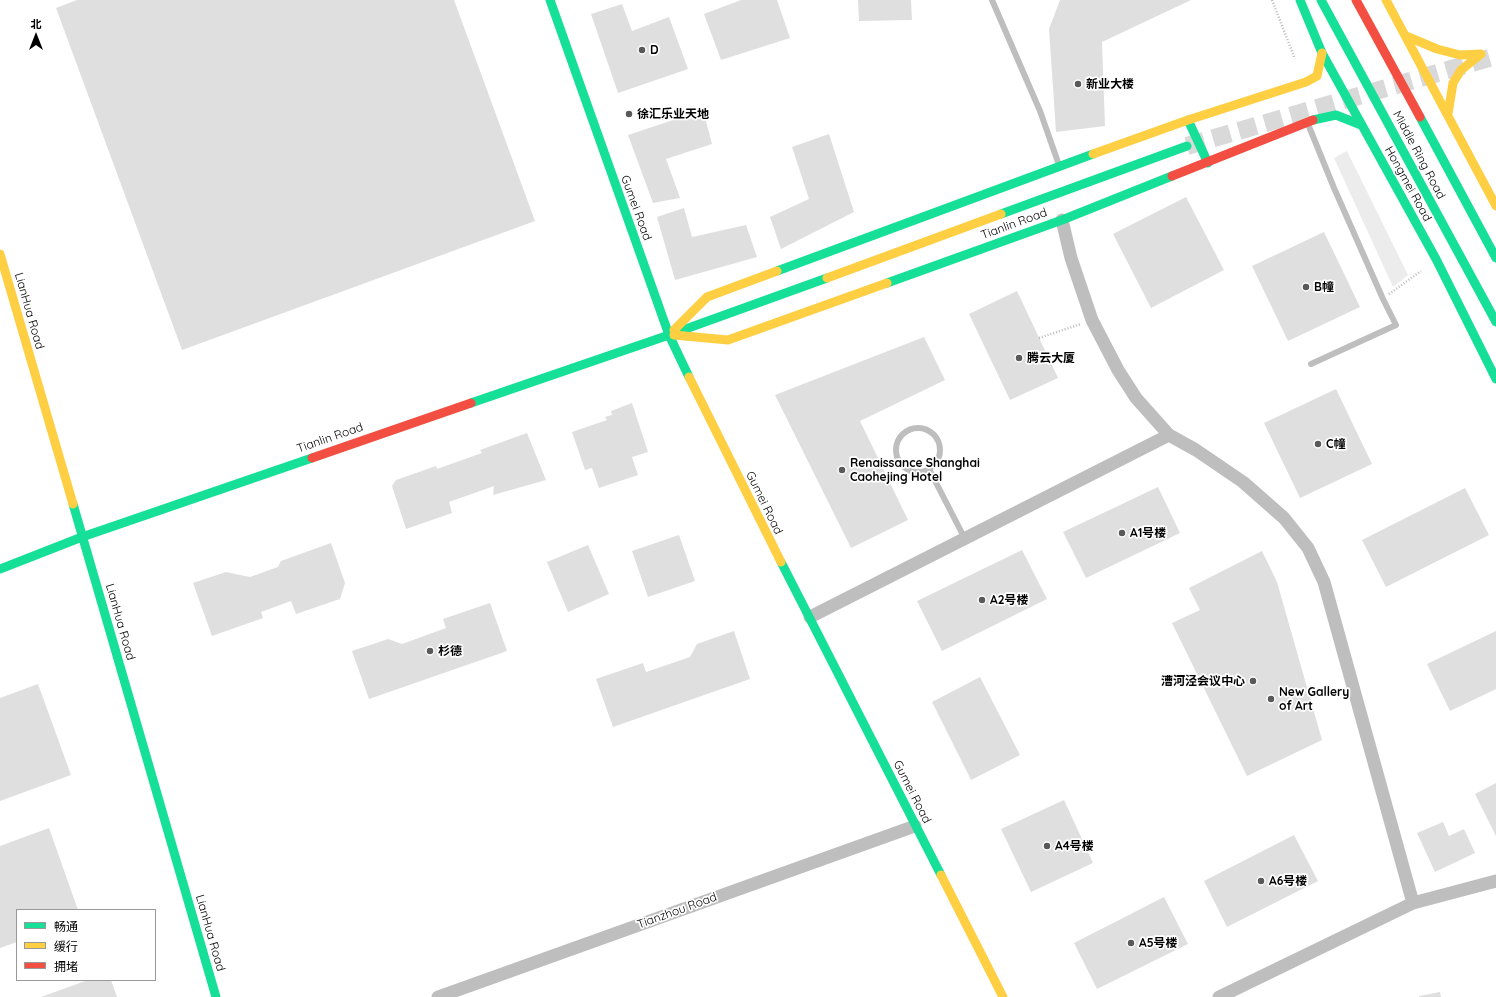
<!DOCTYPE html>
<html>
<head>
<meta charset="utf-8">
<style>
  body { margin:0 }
  #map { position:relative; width:1496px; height:997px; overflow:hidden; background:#fff; font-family:Quicksand,"Noto Sans SC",sans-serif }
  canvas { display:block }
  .legend { position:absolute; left:16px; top:909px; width:140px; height:72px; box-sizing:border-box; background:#fff; border:1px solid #999; margin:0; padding:5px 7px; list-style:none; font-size:12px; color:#000 }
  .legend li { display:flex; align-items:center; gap:8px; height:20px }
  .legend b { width:20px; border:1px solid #999 }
  .north { position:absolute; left:16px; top:16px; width:40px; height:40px; -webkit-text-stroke:3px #fff; paint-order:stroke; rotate:0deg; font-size:11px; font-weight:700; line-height:16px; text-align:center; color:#000 }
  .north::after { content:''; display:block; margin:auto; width:14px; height:18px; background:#000; clip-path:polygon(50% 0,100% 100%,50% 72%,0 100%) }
</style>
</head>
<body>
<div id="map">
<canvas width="1496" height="997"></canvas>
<ul class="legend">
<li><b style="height:5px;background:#16e098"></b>畅通</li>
<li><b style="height:5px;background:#ffcf43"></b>缓行</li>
<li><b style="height:5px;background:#f24e42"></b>拥堵</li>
</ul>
<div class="north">北</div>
</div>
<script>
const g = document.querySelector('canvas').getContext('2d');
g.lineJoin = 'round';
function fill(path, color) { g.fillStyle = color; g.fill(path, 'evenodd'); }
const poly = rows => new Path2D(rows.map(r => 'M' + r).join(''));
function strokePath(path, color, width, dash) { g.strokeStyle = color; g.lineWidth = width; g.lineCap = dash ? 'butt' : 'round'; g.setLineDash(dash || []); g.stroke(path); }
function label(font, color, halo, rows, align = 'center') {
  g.font = font + ' Quicksand,"Noto Sans SC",sans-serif'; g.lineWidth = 3.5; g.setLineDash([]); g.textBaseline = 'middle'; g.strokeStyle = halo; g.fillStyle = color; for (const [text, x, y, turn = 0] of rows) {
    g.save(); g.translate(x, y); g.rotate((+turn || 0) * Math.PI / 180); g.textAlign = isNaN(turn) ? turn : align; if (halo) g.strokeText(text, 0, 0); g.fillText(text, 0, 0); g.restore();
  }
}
fill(poly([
  [1347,151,1408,275,1393,287,1334,158]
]), '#ececec');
fill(poly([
  [77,0,454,0,535,221,182,350,56,8],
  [741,0,777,0,790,38,721,60,704,14],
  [858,0,911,0,912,20,859,21],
  [1060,0,1191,0,1102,42,1105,126,1056,132,1049,29],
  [622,4,632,31,669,17,688,69,618,93,591,14],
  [703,110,712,144,666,159,680,198,653,203,628,135],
  [829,134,854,212,781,249,770,217,809,199,792,147],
  [1186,197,1224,270,1151,308,1113,234],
  [684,208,692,237,746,225,757,257,675,280,657,217],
  [1324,232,1360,307,1288,341,1252,266],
  [1017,291,1058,378,1010,400,969,314],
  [924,337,945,380,860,421,908,520,851,548,775,395],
  [1336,389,1372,464,1300,498,1264,423],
  [632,403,648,452,632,457,638,475,599,488,592,468,585,470,572,432,607,420,605,417,612,415,611,411],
  [527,433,546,480,493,495,494,486,449,502,452,513,406,529,392,486,396,480,436,466,437,469,482,453,480,450],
  [1158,487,1180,533,1086,578,1063,532],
  [1465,488,1489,535,1386,587,1362,540],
  [679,535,695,581,648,597,632,551],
  [331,543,345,583,340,599,296,614,291,601,261,612,263,618,212,636,193,583,226,572,250,577,278,567,281,561],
  [588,545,609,594,568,612,547,562],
  [1022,550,1047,599,942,651,917,601],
  [1262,551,1277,582,1322,740,1247,776,1172,623,1200,610,1189,588],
  [490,603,507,651,369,699,352,651,388,639,402,644,446,628,443,619],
  [734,631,750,679,613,727,596,679,643,663,646,672,690,657,697,644],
  [1496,631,1496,689,1450,711,1427,664],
  [980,677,1020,755,971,780,932,702],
  [38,684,71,775,0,801,0,698],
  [1496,783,1496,836,1475,794],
  [1064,800,1093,863,1031,892,1001,829],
  [1443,822,1449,836,1464,829,1475,853,1435,872,1417,833],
  [49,828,78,910,17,910,17,942,0,948,0,846],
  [1294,835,1318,881,1227,927,1204,881],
  [1164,897,1188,944,1097,989,1074,943],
  [88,980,111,980,117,997,41,997],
  [1440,992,1441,997,1419,997,1419,996]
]), '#dfdfdf');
strokePath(poly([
  [1187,146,1496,56]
]), '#d9d9d9', 18, [18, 9]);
strokePath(poly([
  [1272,0,1295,59],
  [1389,294,1421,271],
  [1039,338,1081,324]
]), '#b9b9b9', 2.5, [1, 2]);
strokePath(poly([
  [992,0,1040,111,1059,165],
  [1308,124,1334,188,1383,299,1396,325,1311,364],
  '896 450a22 22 0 1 1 44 0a22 22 0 1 1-44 0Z',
  [929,469,965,539]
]), '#bebebe', 6);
strokePath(poly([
  [1062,220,1071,258,1092,320,1118,370,1136,398,1169,435,1196,450,1243,482,1284,518,1308,548,1324,582,1413,903],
  [810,617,1169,435],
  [438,997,915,826],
  [1219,997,1413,903,1496,881]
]), '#bebebe', 13);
strokePath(poly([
  [550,0,669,335,689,377],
  [1300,0,1322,53,1436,259,1496,379],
  [1321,0,1496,322],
  [1420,117,1496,258],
  [1188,120,1208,163],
  [1313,120,1336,115,1361,125],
  [1001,214,1187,146],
  [777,271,1093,154],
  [887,283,1062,220,1172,176],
  [471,403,669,335,827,278],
  [73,504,216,997],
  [781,562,941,875],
  [0,569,82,537,312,458]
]), '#16e098', 9);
strokePath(poly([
  [1386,0,1496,206],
  [1406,36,1437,49,1460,55,1481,54,1461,70,1453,83,1448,114],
  [1093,154,1188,120,1306,82,1317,76,1322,53],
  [0,254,73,504],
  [827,278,1001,214],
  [674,330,707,297,777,271],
  [674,335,728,340,887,283],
  [689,377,781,562],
  [941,875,1003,997]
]), '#ffcf43', 9);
strokePath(poly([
  [1356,0,1420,117],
  [1172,176,1313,120],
  [312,458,471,403]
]), '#f24e42', 9);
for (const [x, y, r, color] of [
  [642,50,4,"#595959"],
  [1078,84,4,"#595959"],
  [629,114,4,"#595959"],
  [1306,287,4,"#595959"],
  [1019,358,4,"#595959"],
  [1318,444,4,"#595959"],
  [842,470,4,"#595959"],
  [1122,533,4,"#595959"],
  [982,600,4,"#595959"],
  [430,651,4,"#595959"],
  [1253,681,4,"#595959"],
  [1271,699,4,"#595959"],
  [1047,846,4,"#595959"],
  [1261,881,4,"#595959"],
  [1131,943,4,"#595959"]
]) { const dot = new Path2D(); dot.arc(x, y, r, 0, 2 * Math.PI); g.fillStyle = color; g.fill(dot); strokePath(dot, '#fff', 1.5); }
label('bold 12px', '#000', '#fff', [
  ["D",650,50],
  ["新业大楼",1086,84],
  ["徐汇乐业天地",637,114],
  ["B幢",1314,287],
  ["腾云大厦",1027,358],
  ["C幢",1326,444],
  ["Renaissance Shanghai",850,463],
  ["Caohejing Hotel",850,477],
  ["A1号楼",1130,533],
  ["A2号楼",990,600],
  ["杉德",438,651],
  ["漕河泾会议中心",1245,681,"right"],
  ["New Gallery",1279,692],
  ["of Art",1279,706],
  ["A4号楼",1055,846],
  ["A6号楼",1269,881],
  ["A5号楼",1139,943]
], 'left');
label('12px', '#000', '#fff', [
  ["Middle Ring Road",1419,155,62],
  ["Hongmei Road",1408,184,61],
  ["Gumei Road",636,208,70],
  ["Tianlin Road",1014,224,-20],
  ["LianHua Road",29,311,74],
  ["Tianlin Road",330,438,-19],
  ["Gumei Road",764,503,64],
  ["LianHua Road",120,622,74],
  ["Gumei Road",912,792,63],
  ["Tianzhou Road",677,911,-20],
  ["LianHua Road",210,933,74]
]);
</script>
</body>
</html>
